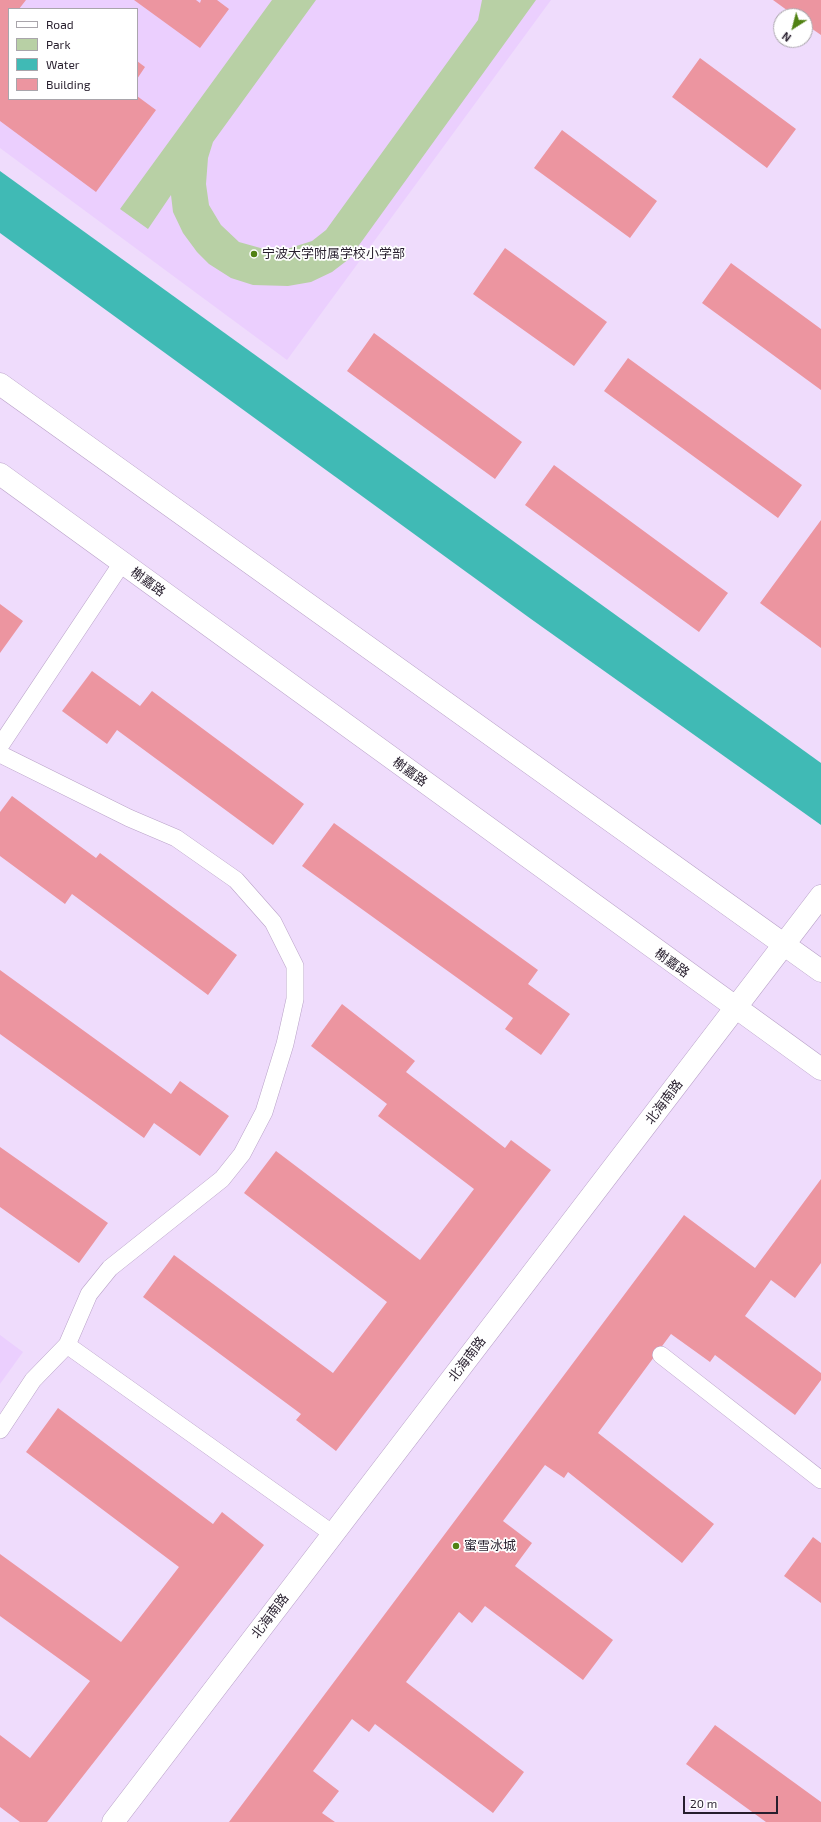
<!DOCTYPE html>
<html>
<head>
<meta charset="utf-8">
<style>
  body { margin:0 }
  #map { position:relative; width:821px; height:1822px; overflow:hidden; background:#efdcfc; font-family:"Exo 2",sans-serif }
  canvas { display:block }
  .legend { position:absolute; left:8px; top:8px; width:130px; height:92px; box-sizing:border-box; background:#fff; border:1px solid #a9a5ab; margin:0; padding:5px 7px; list-style:none; font-size:12px; color:#271e2d }
  .legend li { display:flex; align-items:center; gap:8px; height:20px }
  .legend b { width:20px; border:1px solid #a9a5ab }
  .north { position:absolute; left:773px; top:8px; width:40px; height:40px; box-sizing:border-box; background:#fff; border:1px solid #a9a5ab; border-radius:50%; rotate:216deg; font-size:11px; font-weight:700; line-height:16px; text-align:center; color:#271e2d }
  .north::after { content:''; display:block; margin:auto; width:14px; height:18px; background:#518213; clip-path:polygon(50% 0,100% 100%,50% 72%,0 100%) }
  .scale { position:absolute; left:683px; top:1796px; width:95px; height:18px; box-sizing:border-box; border:2px solid #271e2d; border-top:0; padding-left:5px; font-size:12px; line-height:14px; white-space:nowrap; color:#271e2d; -webkit-text-stroke:3px #fff; paint-order:stroke }
</style>
</head>
<body>
<div id="map">
<canvas width="821" height="1822"></canvas>
<ul class="legend">
<li><b style="height:5px;background:#fff"></b>Road</li>
<li><b style="height:11px;background:#b8d0a5"></b>Park</li>
<li><b style="height:11px;background:#40bab5"></b>Water</li>
<li><b style="height:11px;background:#ec95a0"></b>Building</li>
</ul>
<div class="north">N</div>
<div class="scale">20 m</div>
</div>
<script>
const g = document.querySelector('canvas').getContext('2d');
g.lineJoin = 'round';
function fill(path, color) { g.fillStyle = color; g.fill(path, 'evenodd'); }
const poly = rows => new Path2D(rows.map(r => 'M' + r).join(''));
function strokePath(path, color, width, dash) { g.strokeStyle = color; g.lineWidth = width; g.lineCap = dash ? 'butt' : 'round'; g.setLineDash(dash || []); g.stroke(path); }
function label(font, color, halo, rows, align = 'center') {
  g.font = font + ' "Exo 2","Noto Sans SC",sans-serif'; g.lineWidth = 3.5; g.setLineDash([]); g.textBaseline = 'middle'; g.strokeStyle = halo; g.fillStyle = color; for (const [text, x, y, turn = 0] of rows) {
    g.save(); g.translate(x, y); g.rotate((+turn || 0) * Math.PI / 180); g.textAlign = isNaN(turn) ? turn : align; if (halo) g.strokeText(text, 0, 0); g.fillText(text, 0, 0); g.restore();
  }
}
fill(poly([
  [0,0,551,0,287,360,0,148],
  [9,9,137,9,137,99,9,99],
  [0,1335,23,1352,0,1384]
]), '#ebcffe');
fill(poly([
  [272,0,316,0,213,142,208,158,206,184,209,205,221,225,239,242,264,249,290,248,312,241,326,230,478,20,482,0,536,0,349,259,332,272,311,282,288,286,253,285,231,278,209,264,197,252,183,233,173,212,171,195,148,229,120,209]
]), '#b8d0a5');
fill(poly([
  [0,171,821,763,821,825,531,619,0,233]
]), '#40bab5');
fill(poly([
  [0,0,26,0,19,9,9,9,9,99,137,99,137,96,156,110,96,192,0,121],
  [134,0,196,0,200,3,201,0,217,0,229,9,200,48],
  [773,0,821,0,821,35,805,24,805,16,795,16],
  [700,58,796,129,767,168,672,97],
  [137,61,145,67,137,79],
  [562,130,657,201,630,238,534,168],
  [505,248,607,322,574,366,473,294],
  [731,263,821,329,821,390,702,303],
  [374,333,522,442,495,479,347,371],
  [628,358,802,485,778,518,604,391],
  [554,465,728,593,699,632,525,505],
  [821,520,821,648,760,603],
  [0,604,23,621,0,653],
  [92,671,140,706,152,691,304,804,273,845,117,730,107,744,62,711],
  [12,796,96,858,100,853,237,955,208,995,72,894,65,904,0,856,0,812],
  [334,823,538,970,528,984,570,1014,541,1055,505,1029,513,1018,302,866],
  [0,970,171,1094,180,1081,229,1116,200,1156,154,1123,144,1138,0,1034],
  [342,1004,415,1061,406,1072,505,1148,511,1140,551,1170,336,1451,296,1420,301,1414,143,1297,174,1255,333,1373,387,1302,244,1193,276,1151,420,1260,474,1189,378,1116,387,1104,311,1046],
  [0,1147,108,1223,79,1263,0,1207],
  [821,1179,821,1263,795,1298,771,1280,745,1316,821,1373,821,1380,795,1415,715,1355,710,1362,671,1334,598,1433,714,1524,682,1563,568,1472,564,1478,545,1465,503,1521,532,1543,515,1566,613,1640,583,1680,485,1606,472,1623,459,1612,406,1682,524,1772,493,1813,375,1724,369,1732,352,1719,313,1771,339,1791,322,1813,335,1822,229,1822,684,1215,755,1268],
  [58,1408,213,1524,222,1512,264,1545,47,1822,20,1822,0,1807,0,1735,30,1758,90,1681,0,1616,0,1554,121,1642,179,1567,26,1452],
  [813,1537,821,1543,821,1603,784,1576],
  [715,1725,821,1802,821,1822,766,1822,686,1764]
]), '#ec95a0');
const lane = poly([
  [0,746,122,563],
  [0,754,129,818,176,838,236,880,273,922,295,966,295,999,285,1044,264,1112,242,1154,222,1179,110,1268,89,1294,67,1345,33,1380,0,1430],
  [67,1345,333,1534],
  [661,1355,821,1480]
]);
const secondary = poly([
  [0,384,821,971],
  [0,474,821,1069],
  [113,1822,821,896]
]);
strokePath(lane, '#b9a2c8', 18);
strokePath(secondary, '#b9a2c8', 23);
strokePath(lane, '#fff', 17);
strokePath(secondary, '#fff', 22);
for (const [x, y, r, color] of [
  [254,254,4,"#518213"],
  [456,1546,4,"#518213"]
]) { const dot = new Path2D(); dot.arc(x, y, r, 0, 2 * Math.PI); g.fillStyle = color; g.fill(dot); strokePath(dot, '#fff', 1.5); }
label('13px', '#271e2d', '#fff', [
  ["宁波大学附属学校小学部",262,254],
  ["蜜雪冰城",464,1546]
], 'left');
label('13px', '#271e2d', '#fff', [
  ["榭嘉路",148,582,36],
  ["榭嘉路",410,772,36],
  ["榭嘉路",672,963,36],
  ["北海南路",664,1102,-53],
  ["北海南路",467,1359,-53],
  ["北海南路",270,1616,-53]
]);
</script>
</body>
</html>
